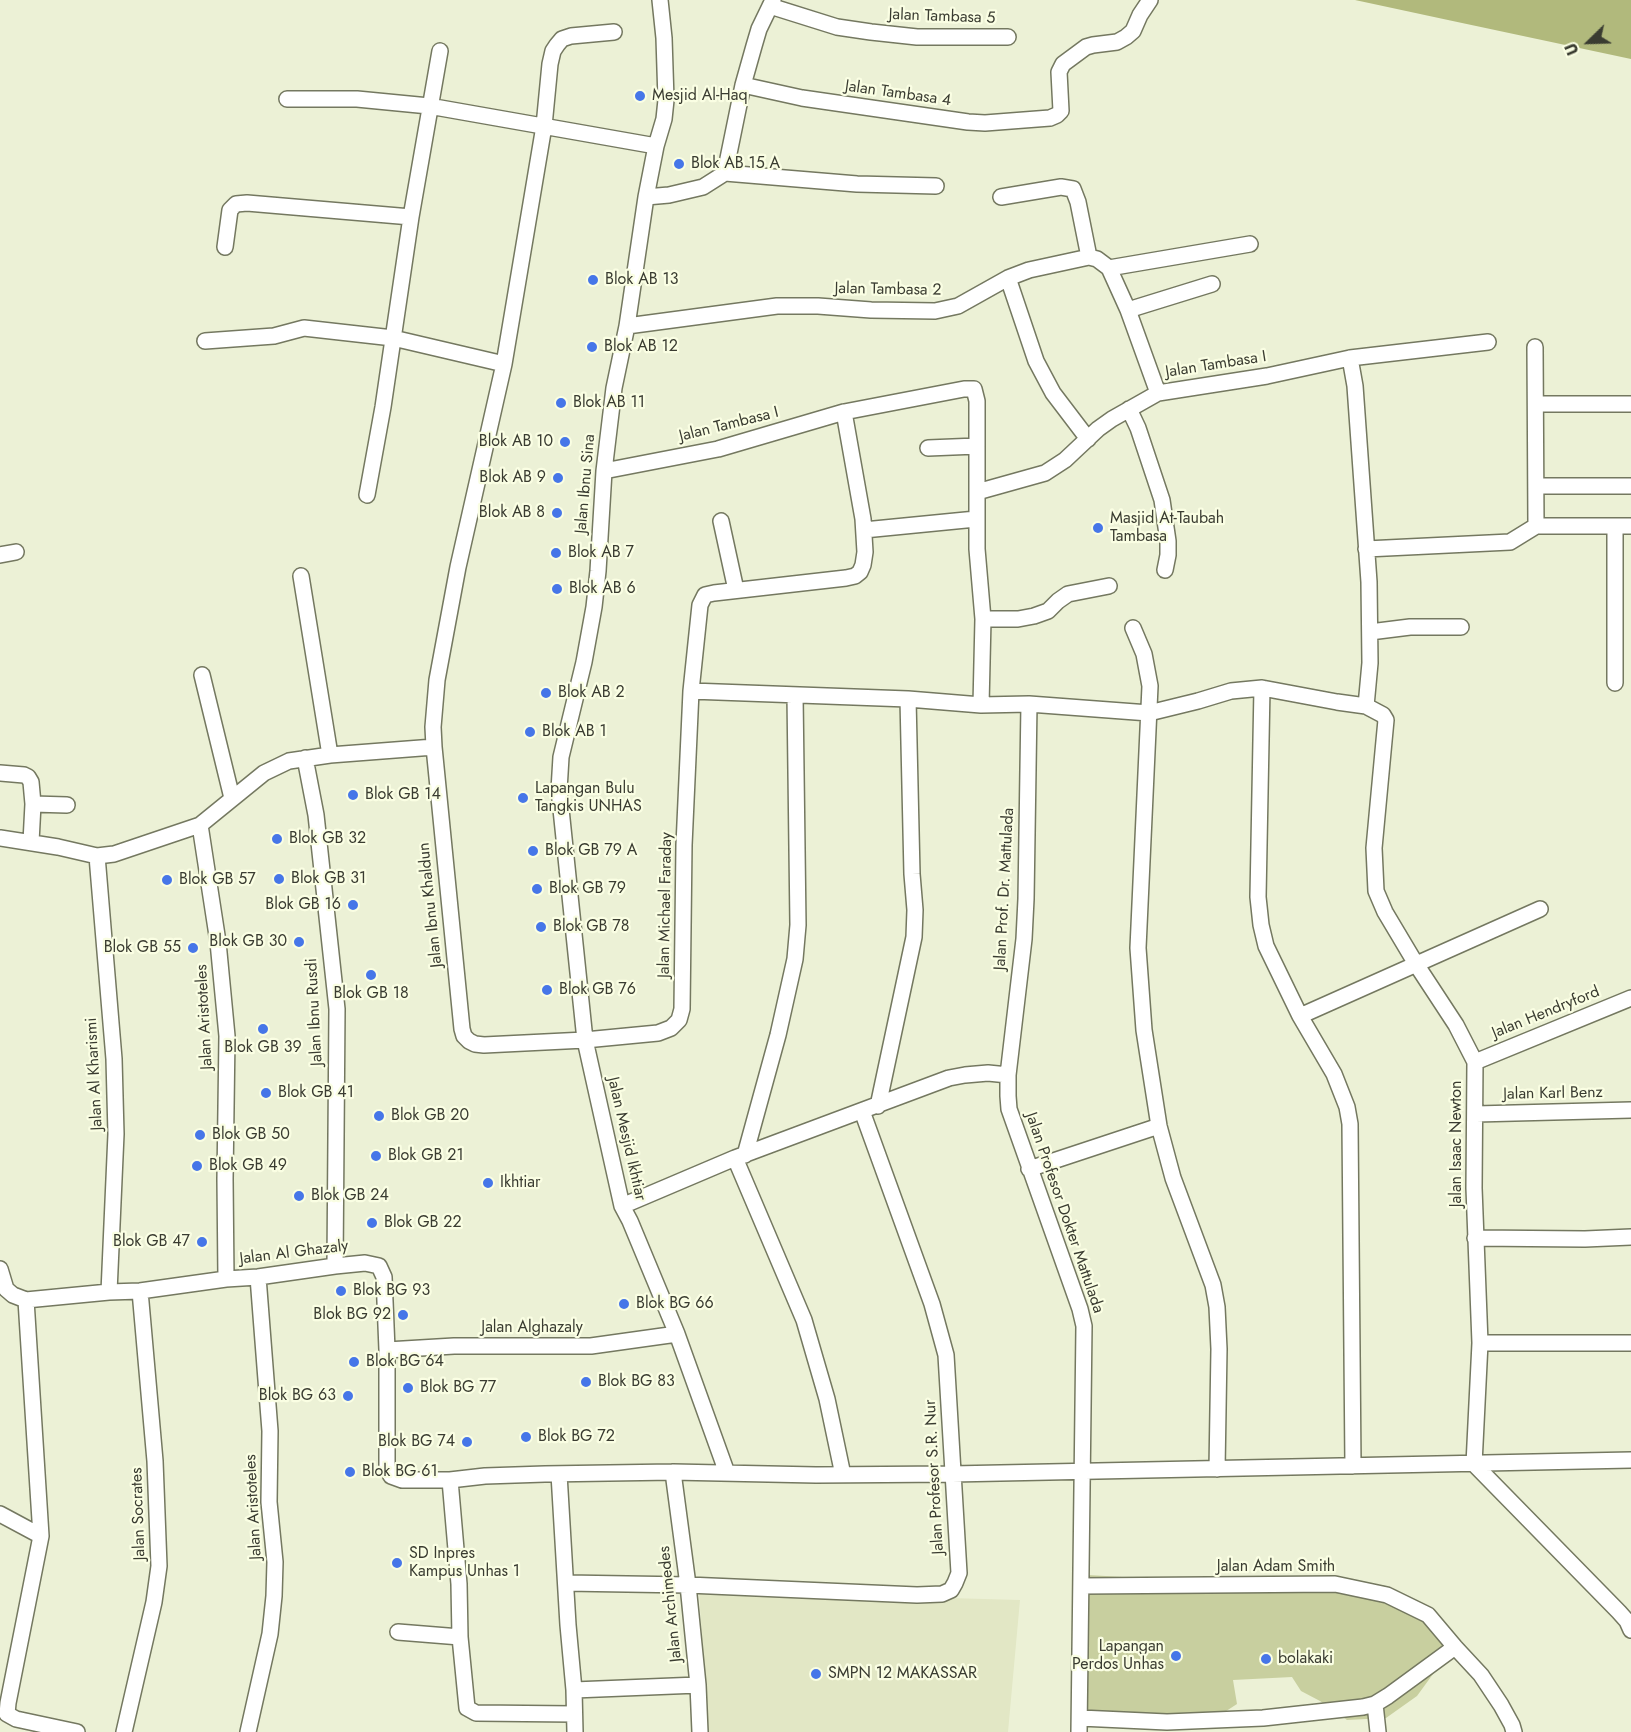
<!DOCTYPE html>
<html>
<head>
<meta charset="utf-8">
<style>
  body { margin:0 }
  #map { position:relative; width:1631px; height:1732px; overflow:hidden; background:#ecf1d6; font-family:Jost,sans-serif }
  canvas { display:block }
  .north { position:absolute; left:1559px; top:12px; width:60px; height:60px; -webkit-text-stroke:4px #fafee3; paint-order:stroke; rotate:247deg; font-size:16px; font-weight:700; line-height:24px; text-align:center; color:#3a3c31 }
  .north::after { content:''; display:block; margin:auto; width:21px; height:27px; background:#3a3c31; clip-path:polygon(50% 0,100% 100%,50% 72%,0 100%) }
</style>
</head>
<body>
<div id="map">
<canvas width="1631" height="1732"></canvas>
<div class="north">U</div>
</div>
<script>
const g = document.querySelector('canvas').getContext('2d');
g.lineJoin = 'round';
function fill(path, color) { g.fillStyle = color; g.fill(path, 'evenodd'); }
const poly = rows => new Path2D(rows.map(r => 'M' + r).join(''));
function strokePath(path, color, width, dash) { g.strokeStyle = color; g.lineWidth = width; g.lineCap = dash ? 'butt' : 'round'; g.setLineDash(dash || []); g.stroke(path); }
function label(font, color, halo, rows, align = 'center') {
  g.font = font + ' Jost,sans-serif'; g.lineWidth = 4.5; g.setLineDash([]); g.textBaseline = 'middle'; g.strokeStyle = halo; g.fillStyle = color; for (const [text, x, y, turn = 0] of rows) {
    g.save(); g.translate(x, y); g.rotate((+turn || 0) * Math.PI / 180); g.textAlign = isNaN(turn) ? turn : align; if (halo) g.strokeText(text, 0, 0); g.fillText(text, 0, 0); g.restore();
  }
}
fill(poly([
  [699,1591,1020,1600,1008,1732,708,1732]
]), '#e2e7c5');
fill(poly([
  [1088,1575,1244,1584,1383,1585,1426,1608,1457,1641,1417,1696,1386,1718,1347,1720,1320,1701,1301,1691,1292,1677,1233,1680,1237,1704,1217,1717,1086,1721]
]), '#c8cf9f');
fill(poly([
  [1355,0,1631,0,1631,59,1448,20]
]), '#b1b97c');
const street = poly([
  [770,6,837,27,871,32,917,37,1008,37],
  [614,32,571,36,562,39,557,45,553,51,550,64,544,126,504,364,458,567,437,680,433,727,434,747,462,1029,464,1036,469,1041,475,1044,484,1045,585,1040,658,1033,671,1028,679,1020,682,1009,684,845,691,691,700,605,705,595,714,593,846,578,855,576,860,572,863,565,865,552,863,519,844,412],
  [743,85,802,98,968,122,985,123,1050,118,1057,115,1061,111,1059,72,1063,64,1086,47,1093,45,1117,42,1126,37,1133,31,1140,15,1150,0],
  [287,99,357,99,429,106,656,146,646,197,627,326,614,388,604,471,598,571,594,607,584,662,561,757,559,790,585,1040,622,1206,630,1221,677,1334,727,1473],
  [656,146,664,119,666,100,664,38,660,0],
  [725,173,857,184,936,186],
  [646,197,669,195,703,187,725,173,743,85,754,46,759,29,773,0],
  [1001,197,1061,187,1073,189,1078,202,1089,257],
  [225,247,230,210,236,204,247,203,411,217],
  [1109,268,1250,244],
  [1008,278,1036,361,1053,393,1088,439],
  [1128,310,1212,284],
  [627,326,777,306,818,306,871,310,935,311,958,306,1008,278,1029,270,1089,257,1097,259,1109,268,1128,310,1158,393],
  [205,341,274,336,304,328,393,338,504,364],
  [1535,347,1536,526],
  [1350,358,1355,386,1369,582,1370,663,1366,706],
  [1536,404,1631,404],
  [1129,409,1138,428,1162,500,1168,541,1168,555,1165,570],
  [928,448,977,446],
  [604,471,718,449,844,412,964,389,974,389,977,401,977,549,983,619,981,705],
  [1536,486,1631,486],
  [977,492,1045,473,1065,460,1098,429,1112,419,1158,393,1267,376,1350,358,1488,342],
  [367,495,383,407,411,217,440,51],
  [721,521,736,590],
  [1615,526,1615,683],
  [864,530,976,519],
  [1366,549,1510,542,1536,526,1631,526],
  [0,555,16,552],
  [301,576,330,755],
  [983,619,1018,619,1034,616,1048,611,1058,601,1068,594,1109,586],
  [1133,628,1144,654,1150,686,1138,948,1144,1030,1159,1126,1173,1178,1213,1285,1217,1307,1219,1349,1217,1469],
  [1370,632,1410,627,1461,627],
  [202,675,232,798],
  [1262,688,1258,897,1261,925,1266,946,1300,1016,1334,1074,1347,1107,1350,1124,1353,1466],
  [691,691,908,699,981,705,1029,704,1149,713,1198,701,1231,691,1262,688,1337,702,1366,706,1383,715,1386,720,1384,741,1374,848,1376,891,1385,912,1416,964,1456,1025,1475,1062,1474,1188,1480,1343,1474,1464],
  [1029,704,1026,899,1024,939,1008,1075,1008,1096,1009,1109,1080,1309,1084,1326,1079,1732],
  [305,758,316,815,337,1009,335,1266],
  [0,773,24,775,28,777,31,782,33,804,31,842],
  [33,804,67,805],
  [200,825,218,942,227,1036,225,1179,226,1279],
  [0,838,58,847,97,856,114,854,200,825,264,773,289,761,330,755,434,747],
  [97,856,114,1059,116,1134,109,1292],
  [1300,1016,1540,909],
  [1475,1062,1631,998],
  [878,1106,914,937,915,910,912,874,908,699],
  [1476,1114,1631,1110],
  [745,1155,778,1035,795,959,798,925,795,695],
  [735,1158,804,1320,827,1399,843,1475],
  [1029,1169,1159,1126],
  [622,1206,735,1158,949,1078,965,1075,988,1073,1008,1075],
  [1475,1238,1585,1239,1631,1237],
  [0,1269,6,1289,13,1295,26,1300,41,1536,8,1703,7,1714,16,1719,77,1732],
  [26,1300,109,1292,140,1291,226,1279,258,1277,335,1266,365,1263,379,1266,384,1277,387,1350,387,1467,391,1476,402,1480,450,1480,485,1476,545,1474,673,1472,816,1475,952,1474,1631,1460],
  [1480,1343,1631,1343],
  [387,1350,454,1346,591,1346,677,1334],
  [1474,1464,1619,1612,1627,1621,1631,1630],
  [673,1472,688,1585,698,1685,700,1732],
  [559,1474,568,1625,574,1690,575,1732],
  [450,1480,459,1584,460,1637,467,1708,476,1713,574,1714],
  [0,1514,41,1536],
  [566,1583,688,1585,917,1595,942,1594,951,1590,955,1583,959,1573,946,1355,932,1304,862,1111],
  [1081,1586,1335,1584,1387,1595,1428,1615,1455,1647,1481,1675,1501,1705,1512,1725,1514,1732],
  [398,1632,460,1637],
  [574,1690,698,1685],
  [1375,1704,1378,1732],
  [1080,1718,1167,1722,1263,1718,1363,1707,1375,1704,1388,1696,1455,1647],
  [124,1732,154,1602,159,1566,155,1461,140,1291],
  [248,1732,270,1634,274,1596,275,1562,269,1502,270,1431,258,1277]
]);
strokePath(street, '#747860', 18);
strokePath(street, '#fff', 15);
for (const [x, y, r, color] of [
  [640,96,6,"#4676e8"],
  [679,164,6,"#4676e8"],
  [593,280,6,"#4676e8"],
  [592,347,6,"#4676e8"],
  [561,403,6,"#4676e8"],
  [565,442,6,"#4676e8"],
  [558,478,6,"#4676e8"],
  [557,513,6,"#4676e8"],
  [1098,528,6,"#4676e8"],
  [556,553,6,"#4676e8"],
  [557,589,6,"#4676e8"],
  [546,693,6,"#4676e8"],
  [530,732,6,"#4676e8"],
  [353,795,6,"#4676e8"],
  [523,798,6,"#4676e8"],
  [277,839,6,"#4676e8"],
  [533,851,6,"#4676e8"],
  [279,879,6,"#4676e8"],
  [167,880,6,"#4676e8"],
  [537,889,6,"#4676e8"],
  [353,905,6,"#4676e8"],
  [541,927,6,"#4676e8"],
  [299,942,6,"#4676e8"],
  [193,948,6,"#4676e8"],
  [371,975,6,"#4676e8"],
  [547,990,6,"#4676e8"],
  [263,1029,6,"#4676e8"],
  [266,1093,6,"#4676e8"],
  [379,1116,6,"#4676e8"],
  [200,1135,6,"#4676e8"],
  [376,1156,6,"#4676e8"],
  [197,1166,6,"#4676e8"],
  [488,1183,6,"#4676e8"],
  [299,1196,6,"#4676e8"],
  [372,1223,6,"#4676e8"],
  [202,1242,6,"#4676e8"],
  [341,1291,6,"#4676e8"],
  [624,1304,6,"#4676e8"],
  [403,1315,6,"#4676e8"],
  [354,1362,6,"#4676e8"],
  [586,1382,6,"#4676e8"],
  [408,1388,6,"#4676e8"],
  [348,1396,6,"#4676e8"],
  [526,1437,6,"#4676e8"],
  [467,1442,6,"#4676e8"],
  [350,1472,6,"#4676e8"],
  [397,1563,6,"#4676e8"],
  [1176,1656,6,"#4676e8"],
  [1266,1659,6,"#4676e8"],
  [816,1674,6,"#4676e8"]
]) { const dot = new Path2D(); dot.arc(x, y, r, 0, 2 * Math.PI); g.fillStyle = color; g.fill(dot); strokePath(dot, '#fafee3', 2); }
label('16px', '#3a3c31', '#fafee3', [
  ["Jalan Tambasa 5",942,17,2],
  ["Jalan Tambasa 4",898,94,8],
  ["Jalan Tambasa 2",888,290,1],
  ["Jalan Tambasa I",1216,365,-9],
  ["Jalan Tambasa I",729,425,-14],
  ["Jalan Ibnu Sina",586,484,-85],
  ["Jalan Prof. Dr. Mattulada",1005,889,-87],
  ["Jalan Ibnu Khaldun",431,905,-96],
  ["Jalan Michael Faraday",666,905,-89],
  ["Jalan Ibnu Rusdi",315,1012,-93],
  ["Jalan Hendryford",1546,1013,-22],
  ["Jalan Aristoteles",205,1017,-93],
  ["Jalan Al Kharismi",95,1074,-93],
  ["Jalan Karl Benz",1553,1094,-1],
  ["Jalan Mesjid Ikhtiar",626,1139,77],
  ["Jalan Isaac Newton",1457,1144,-90],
  ["Jalan Profesor Dokter Mattulada",1064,1213,71],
  ["Jalan Al Ghazaly",294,1253,-7],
  ["Jalan Alghazaly",532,1328],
  ["Jalan Profesor S.R. Nur",935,1477,-93],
  ["Jalan Aristoteles",254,1507,-93],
  ["Jalan Socrates",139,1514,-92],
  ["Jalan Adam Smith",1276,1567],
  ["Jalan Archimedes",671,1604,-96]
]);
label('16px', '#3a3c31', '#fafee3', [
  ["Mesjid Al-Haq",652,96],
  ["Blok AB 15 A",691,164],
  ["Blok AB 13",605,280],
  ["Blok AB 12",604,347],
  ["Blok AB 11",573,403],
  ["Blok AB 10",553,442,"right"],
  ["Blok AB 9",546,478,"right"],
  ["Blok AB 8",545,513,"right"],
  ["Masjid At-Taubah",1110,519],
  ["Tambasa",1110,537],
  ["Blok AB 7",568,553],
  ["Blok AB 6",569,589],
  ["Blok AB 2",558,693],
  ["Blok AB 1",542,732],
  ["Lapangan Bulu",535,789],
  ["Tangkis UNHAS",535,807],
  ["Blok GB 14",365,795],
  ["Blok GB 32",289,839],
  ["Blok GB 79 A",545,851],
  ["Blok GB 31",291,879],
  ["Blok GB 57",179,880],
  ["Blok GB 79",549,889],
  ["Blok GB 16",341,905,"right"],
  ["Blok GB 78",553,927],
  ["Blok GB 30",287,942,"right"],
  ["Blok GB 55",181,948,"right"],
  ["Blok GB 76",559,990],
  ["Blok GB 18",371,994,"center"],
  ["Blok GB 39",263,1048,"center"],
  ["Blok GB 41",278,1093],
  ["Blok GB 20",391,1116],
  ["Blok GB 50",212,1135],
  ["Blok GB 21",388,1156],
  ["Blok GB 49",209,1166],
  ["Ikhtiar",500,1183],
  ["Blok GB 24",311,1196],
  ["Blok GB 22",384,1223],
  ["Blok GB 47",190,1242,"right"],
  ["Blok BG 93",353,1291],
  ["Blok BG 66",636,1304],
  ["Blok BG 92",391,1315,"right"],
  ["Blok BG 64",366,1362],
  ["Blok BG 83",598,1382],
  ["Blok BG 77",420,1388],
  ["Blok BG 63",336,1396,"right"],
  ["Blok BG 72",538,1437],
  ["Blok BG 74",455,1442,"right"],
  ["Blok BG 61",362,1472],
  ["SD Inpres",409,1554],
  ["Kampus Unhas 1",409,1572],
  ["Lapangan",1164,1647,"right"],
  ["Perdos Unhas",1164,1665,"right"],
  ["bolakaki",1278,1659],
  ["SMPN 12 MAKASSAR",828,1674]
], 'left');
</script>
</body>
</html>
